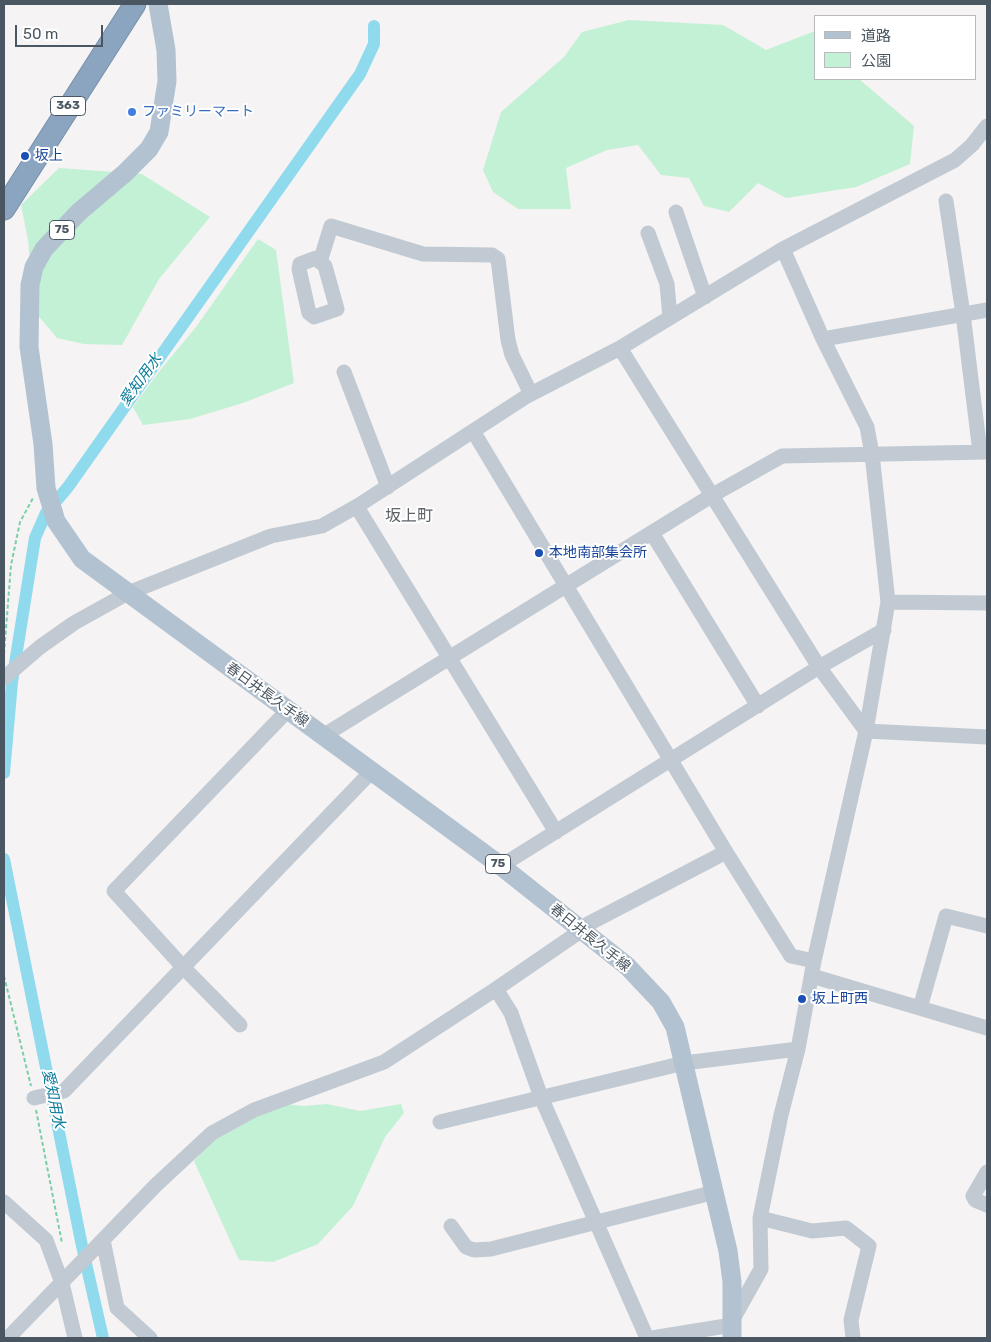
<!DOCTYPE html>
<html>
<head>
<meta charset="utf-8">
<style>
  body { margin:0 }
  #map { position:relative; width:991px; height:1342px; overflow:hidden; background:#f5f3f3; font-family:Rubik,"Noto Sans JP",sans-serif }
  canvas { display:block }
  .frame { position:absolute; inset:0; border:5px solid #4a5661; pointer-events:none }
  .legend { position:absolute; left:814px; top:15px; width:162px; height:65px; box-sizing:border-box; background:#fff; border:1px solid #b7bbc0; margin:0; padding:6px 9px; list-style:none; font-size:15px; color:#4a5661 }
  .legend li { display:flex; align-items:center; gap:10px; height:25px }
  .legend b { width:25px; border:1px solid #b7bbc0 }
  .scale { position:absolute; left:15px; top:25px; width:88px; height:22px; box-sizing:border-box; border:2px solid #4a5661; border-top:0; padding-left:6px; font-size:15px; line-height:18px; white-space:nowrap; color:#4a5661; -webkit-text-stroke:4px #fff; paint-order:stroke }
</style>
</head>
<body>
<div id="map">
<canvas width="991" height="1342"></canvas>
<div class="frame"></div>
<ul class="legend">
<li><b style="height:6px;background:#b3c2d1"></b>道路</li>
<li><b style="height:14px;background:#c3f1d5"></b>公園</li>
</ul>
<div class="scale">50 m</div>
</div>
<script>
const g = document.querySelector('canvas').getContext('2d');
g.lineJoin = 'round';
function fill(path, color) { g.fillStyle = color; g.fill(path, 'evenodd'); }
const poly = rows => new Path2D(rows.map(r => 'M' + r).join(''));
function strokePath(path, color, width, dash) { g.strokeStyle = color; g.lineWidth = width; g.lineCap = dash ? 'butt' : 'round'; g.setLineDash(dash || []); g.stroke(path); }
function label(font, color, halo, rows, align = 'center') {
  g.font = font + ' Rubik,"Noto Sans JP",sans-serif'; g.lineWidth = 4; g.setLineDash([]); g.textBaseline = 'middle'; g.strokeStyle = halo; g.fillStyle = color; for (const [text, x, y, turn = 0] of rows) {
    g.save(); g.translate(x, y); g.rotate((+turn || 0) * Math.PI / 180); g.textAlign = isNaN(turn) ? turn : align; if (halo) g.strokeText(text, 0, 0); g.fillText(text, 0, 0); g.restore();
  }
}
fill(poly([
  [629,20,723,25,766,50,815,31,815,79,859,79,914,126,910,164,856,187,786,198,758,183,729,212,704,206,689,178,661,175,638,145,607,150,566,168,571,209,518,209,493,192,483,170,501,112,564,57,582,32],
  [59,168,142,174,210,217,159,279,122,345,84,344,57,338,35,312,28,240,21,205],
  [258,239,276,250,294,383,243,403,190,419,143,425,133,407,161,369,196,327],
  [286,1104,304,1106,327,1104,360,1111,401,1104,404,1113,385,1137,353,1206,318,1244,273,1262,239,1260,194,1161,214,1139,251,1119]
]), '#c3f1d5');
strokePath(poly([
  [4,773,12,682,35,538,46,513,68,487,360,74,374,44,374,26],
  [4,859,82,1246,103,1338]
]), '#90daee', 12);
const highway = poly([
  [4,209,135,4]
]);
strokePath(highway, '#7690ad', 23);
strokePath(poly([
  [4,654,11,565,20,522,33,498],
  [4,976,31,1086],
  [36,1110,62,1243]
]), '#7ad0a6', 2, [4, 2.5]);
strokePath(poly([
  [946,201,963,314,980,452],
  [676,212,705,297],
  [648,233,667,284,670,318],
  [316,258,325,266,337,309,314,317,309,313,299,269,300,264,316,258],
  [320,262,331,226,423,254,492,255,498,259,508,340,512,355,531,394],
  [823,339,987,310],
  [620,348,819,667,866,731],
  [344,372,388,487],
  [473,431,726,852,791,956,814,961],
  [357,507,556,832],
  [652,533,758,706],
  [888,602,987,603],
  [4,678,40,647,74,623,128,593,271,536,322,526,359,505,527,396,620,348,783,249,955,160,972,145,987,126],
  [866,731,987,737],
  [323,736,711,496,782,456,987,452],
  [501,866,819,667,884,630],
  [812,976,987,1028],
  [496,989,511,1013,541,1097,647,1338],
  [920,1008,946,916,987,926],
  [240,1025,183,967,114,891,288,710],
  [34,1098,64,1091,372,771],
  [440,1122,684,1063,798,1049],
  [987,1172,973,1196,975,1200,987,1205],
  [4,1202,46,1240,62,1283,75,1338],
  [760,1218,812,1231,846,1228,869,1246,851,1320,853,1338],
  [451,1226,466,1247,474,1250,491,1249,715,1192],
  [103,1240,117,1308,150,1338],
  [733,1319,761,1269,760,1218,781,1115,798,1049,814,961,866,731,888,602,872,454,867,427,823,339,783,249],
  [8,1338,156,1185,212,1133,254,1110,384,1062,496,989,582,930,588,924,726,852],
  [652,1338,732,1325]
]), '#c1cad2', 15);
strokePath(poly([
  [158,4,166,50,167,81,159,132,149,149,125,173,79,212,44,249,34,267,30,285,29,347,43,444,46,488,56,521,82,559,501,866,627,966,661,1002,675,1027,728,1251,732,1282,732,1338]
]), '#b3c2d1', 19);
strokePath(highway, '#8ba5c1', 21);
for (const [x, y, r, color] of [
  [132,112,5,"#3f7fe0"],
  [25,156,5,"#1a4fb4"],
  [539,553,5,"#1a4fb4"],
  [802,999,5,"#1a4fb4"]
]) { const dot = new Path2D(); dot.arc(x, y, r, 0, 2 * Math.PI); g.fillStyle = color; g.fill(dot); strokePath(dot, '#fff', 2); }
for (const [x, y, w] of [
  [68,106,35],
  [62,230,25],
  [498,864,25]
]) { const box = new Path2D(); box.roundRect(x - w / 2, y - 9.5, w, 19, 4); g.fillStyle = '#fff'; g.fill(box); strokePath(box, '#4a5661', 1); }
label('bold 12px', '#4a5661', null, [
  ["363",68,106],
  ["75",62,230],
  ["75",498,864]
]);
label('14px', '#366cbe', '#fff', [
  ["ファミリーマート",142,112]
], 'left');
label('14px', '#164399', '#fff', [
  ["坂上",35,156],
  ["本地南部集会所",549,553],
  ["坂上町西",812,999]
], 'left');
label('14px', '#4a5661', '#fff', [
  ["春日井長久手線",267,695,36],
  ["春日井長久手線",590,938,39]
]);
label('italic 15px', '#0c7c9b', '#fff', [
  ["愛知用水",141,380,-54],
  ["愛知用水",53,1099,78]
]);
label('16px', '#5f6368', '#fff', [
  ["坂上町",409,516]
]);
</script>
</body>
</html>
